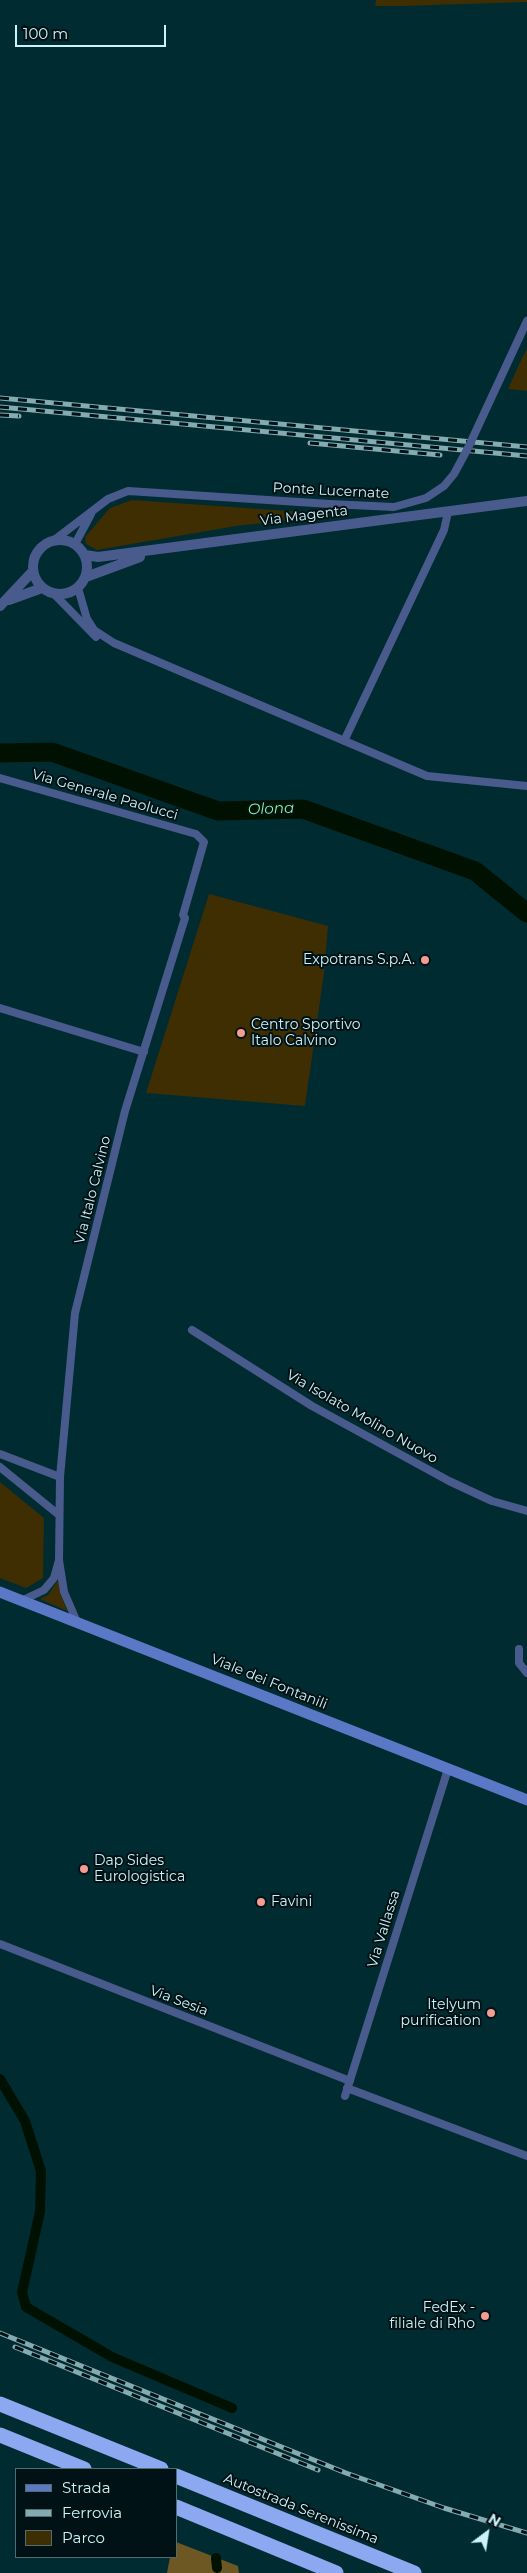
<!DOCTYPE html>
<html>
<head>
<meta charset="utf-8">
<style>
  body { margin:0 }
  #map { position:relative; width:527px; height:2573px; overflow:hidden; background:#002b31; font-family:Montserrat,sans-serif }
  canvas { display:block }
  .legend { position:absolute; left:15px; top:2468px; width:162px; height:90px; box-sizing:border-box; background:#001215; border:1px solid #526c70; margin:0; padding:6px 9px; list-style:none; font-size:15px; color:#cdf3f8 }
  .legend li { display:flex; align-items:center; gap:10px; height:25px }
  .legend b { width:25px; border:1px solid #526c70 }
  .north { position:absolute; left:462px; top:2508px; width:50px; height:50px; -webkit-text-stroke:4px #001215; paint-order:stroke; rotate:31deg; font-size:14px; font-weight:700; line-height:20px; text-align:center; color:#cdf3f8 }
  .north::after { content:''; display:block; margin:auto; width:18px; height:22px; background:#cdf3f8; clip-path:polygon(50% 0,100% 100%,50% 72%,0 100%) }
  .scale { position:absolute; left:15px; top:25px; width:151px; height:22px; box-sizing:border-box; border:2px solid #cdf3f8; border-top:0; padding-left:6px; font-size:15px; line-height:18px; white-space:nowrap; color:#cdf3f8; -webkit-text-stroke:4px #001215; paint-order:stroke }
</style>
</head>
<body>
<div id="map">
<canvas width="527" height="2573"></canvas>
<ul class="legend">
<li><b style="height:6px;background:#5b78c7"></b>Strada</li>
<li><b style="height:6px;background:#83abb0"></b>Ferrovia</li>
<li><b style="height:14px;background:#3e2e02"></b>Parco</li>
</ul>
<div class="north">N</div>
<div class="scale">100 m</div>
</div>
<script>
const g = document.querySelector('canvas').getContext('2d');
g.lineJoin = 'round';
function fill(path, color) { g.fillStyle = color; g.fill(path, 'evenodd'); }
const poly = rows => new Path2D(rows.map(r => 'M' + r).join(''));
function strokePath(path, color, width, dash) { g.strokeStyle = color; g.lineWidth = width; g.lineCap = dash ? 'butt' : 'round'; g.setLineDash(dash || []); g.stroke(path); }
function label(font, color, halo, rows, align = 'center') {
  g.font = font + ' Montserrat,sans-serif'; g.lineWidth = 4; g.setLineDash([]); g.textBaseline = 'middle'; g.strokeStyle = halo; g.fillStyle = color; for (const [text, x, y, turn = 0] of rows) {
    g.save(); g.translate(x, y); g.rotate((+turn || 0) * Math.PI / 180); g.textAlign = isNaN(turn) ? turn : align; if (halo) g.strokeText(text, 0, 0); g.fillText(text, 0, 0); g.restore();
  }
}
fill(poly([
  [376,0,527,0,527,2,405,6,375,6],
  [527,349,527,391,508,389,522,358],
  [132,500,303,512,345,514,236,526,97,550,86,544,85,537,110,508],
  [209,894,328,926,324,973,305,1106,146,1093],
  [0,1482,44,1518,43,1578,26,1588,0,1578],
  [59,1579,60,1593,67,1611,40,1599,48,1595]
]), '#3e2e02');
fill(poly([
  [176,2542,238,2566,239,2573,167,2573,170,2557,176,2557]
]), '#6d5723');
strokePath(poly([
  [0,2079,25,2121,41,2171,40,2212,22,2292,26,2307,112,2357,232,2408],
  [216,2558,217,2568]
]), '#001101', 10);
strokePath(poly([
  [0,753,52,752,218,811,303,809,475,871,527,913]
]), '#001101', 19);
strokePath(poly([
  [53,541,108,499,128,491,330,504],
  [75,544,91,514],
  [78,588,87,619,94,630,114,643,427,776,527,786],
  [54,594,96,637],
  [344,741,444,530,448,512],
  [0,778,196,834,204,842,183,915,185,918,125,1111,75,1313,60,1477,59,1560],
  [0,1008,144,1052],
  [192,1330,312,1406,449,1481,492,1501,527,1511],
  [0,1454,60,1477],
  [0,1467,59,1515],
  [21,1601,44,1590,54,1578,59,1560,64,1592,77,1622],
  [519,1649,519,1663,527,1673],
  [0,1944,350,2081],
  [347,2088,527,2156],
  [345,2096,448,1769]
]), '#485b8c', 8);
strokePath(poly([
  '33 567a27 27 0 1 1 54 0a27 27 0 1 1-54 0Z',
  [85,555,98,557,527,501],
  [86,577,140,557],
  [9,600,42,588],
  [0,606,33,571]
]), '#485b8c', 10);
strokePath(poly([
  [0,1592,527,1800]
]), '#5b78c7', 11);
strokePath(poly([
  [0,2404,161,2469],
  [0,2435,84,2469],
  [176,2476,414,2573],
  [176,2507,336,2573]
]), '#8ba8f1', 15);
const rail = poly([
  [0,398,527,447],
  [0,407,527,456],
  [0,415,19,416],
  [310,443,440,455],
  [0,2333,346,2473,444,2508,527,2533],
  [15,2347,318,2470]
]);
strokePath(rail, '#83abb0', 5);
strokePath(rail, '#001215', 3, [9]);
strokePath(poly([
  [330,504,394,507,426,498,444,486,454,474,468,448,527,321]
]), '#485b8c', 8);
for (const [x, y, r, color] of [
  [425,960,5,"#f59c92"],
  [241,1033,5,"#f59c92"],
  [84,1869,5,"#f59c92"],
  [261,1902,5,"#f59c92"],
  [491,2013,5,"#f59c92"],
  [485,2316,5,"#f59c92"]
]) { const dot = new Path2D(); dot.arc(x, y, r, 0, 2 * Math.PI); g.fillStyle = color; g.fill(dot); strokePath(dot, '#001215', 2); }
label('14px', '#cdf3f8', '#001215', [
  ["Ponte Lucernate",331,491,3],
  ["Via Magenta",304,516,-7],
  ["Via Generale Paolucci",105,795,16],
  ["Via Italo Calvino",93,1190,-76],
  ["Via Isolato Molino Nuovo",362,1417,30],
  ["Viale dei Fontanili",269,1682,22],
  ["Via Vallassa",384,1929,-73],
  ["Via Sesia",179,2001,21],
  ["Autostrada Serenissima",301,2509,22]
]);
label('14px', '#cdf3f8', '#001215', [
  ["Expotrans S.p.A.",415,960],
  ["Centro Sportivo",251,1025,"left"],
  ["Italo Calvino",251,1041,"left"],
  ["Dap Sides",94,1861,"left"],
  ["Eurologistica",94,1877,"left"],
  ["Favini",271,1902,"left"],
  ["Itelyum",481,2005],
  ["purification",481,2021],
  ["FedEx -",475,2308],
  ["filiale di Rho",475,2324]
], 'right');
label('italic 15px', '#8cf198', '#001215', [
  ["Olona",271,809,-2]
]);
</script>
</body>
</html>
